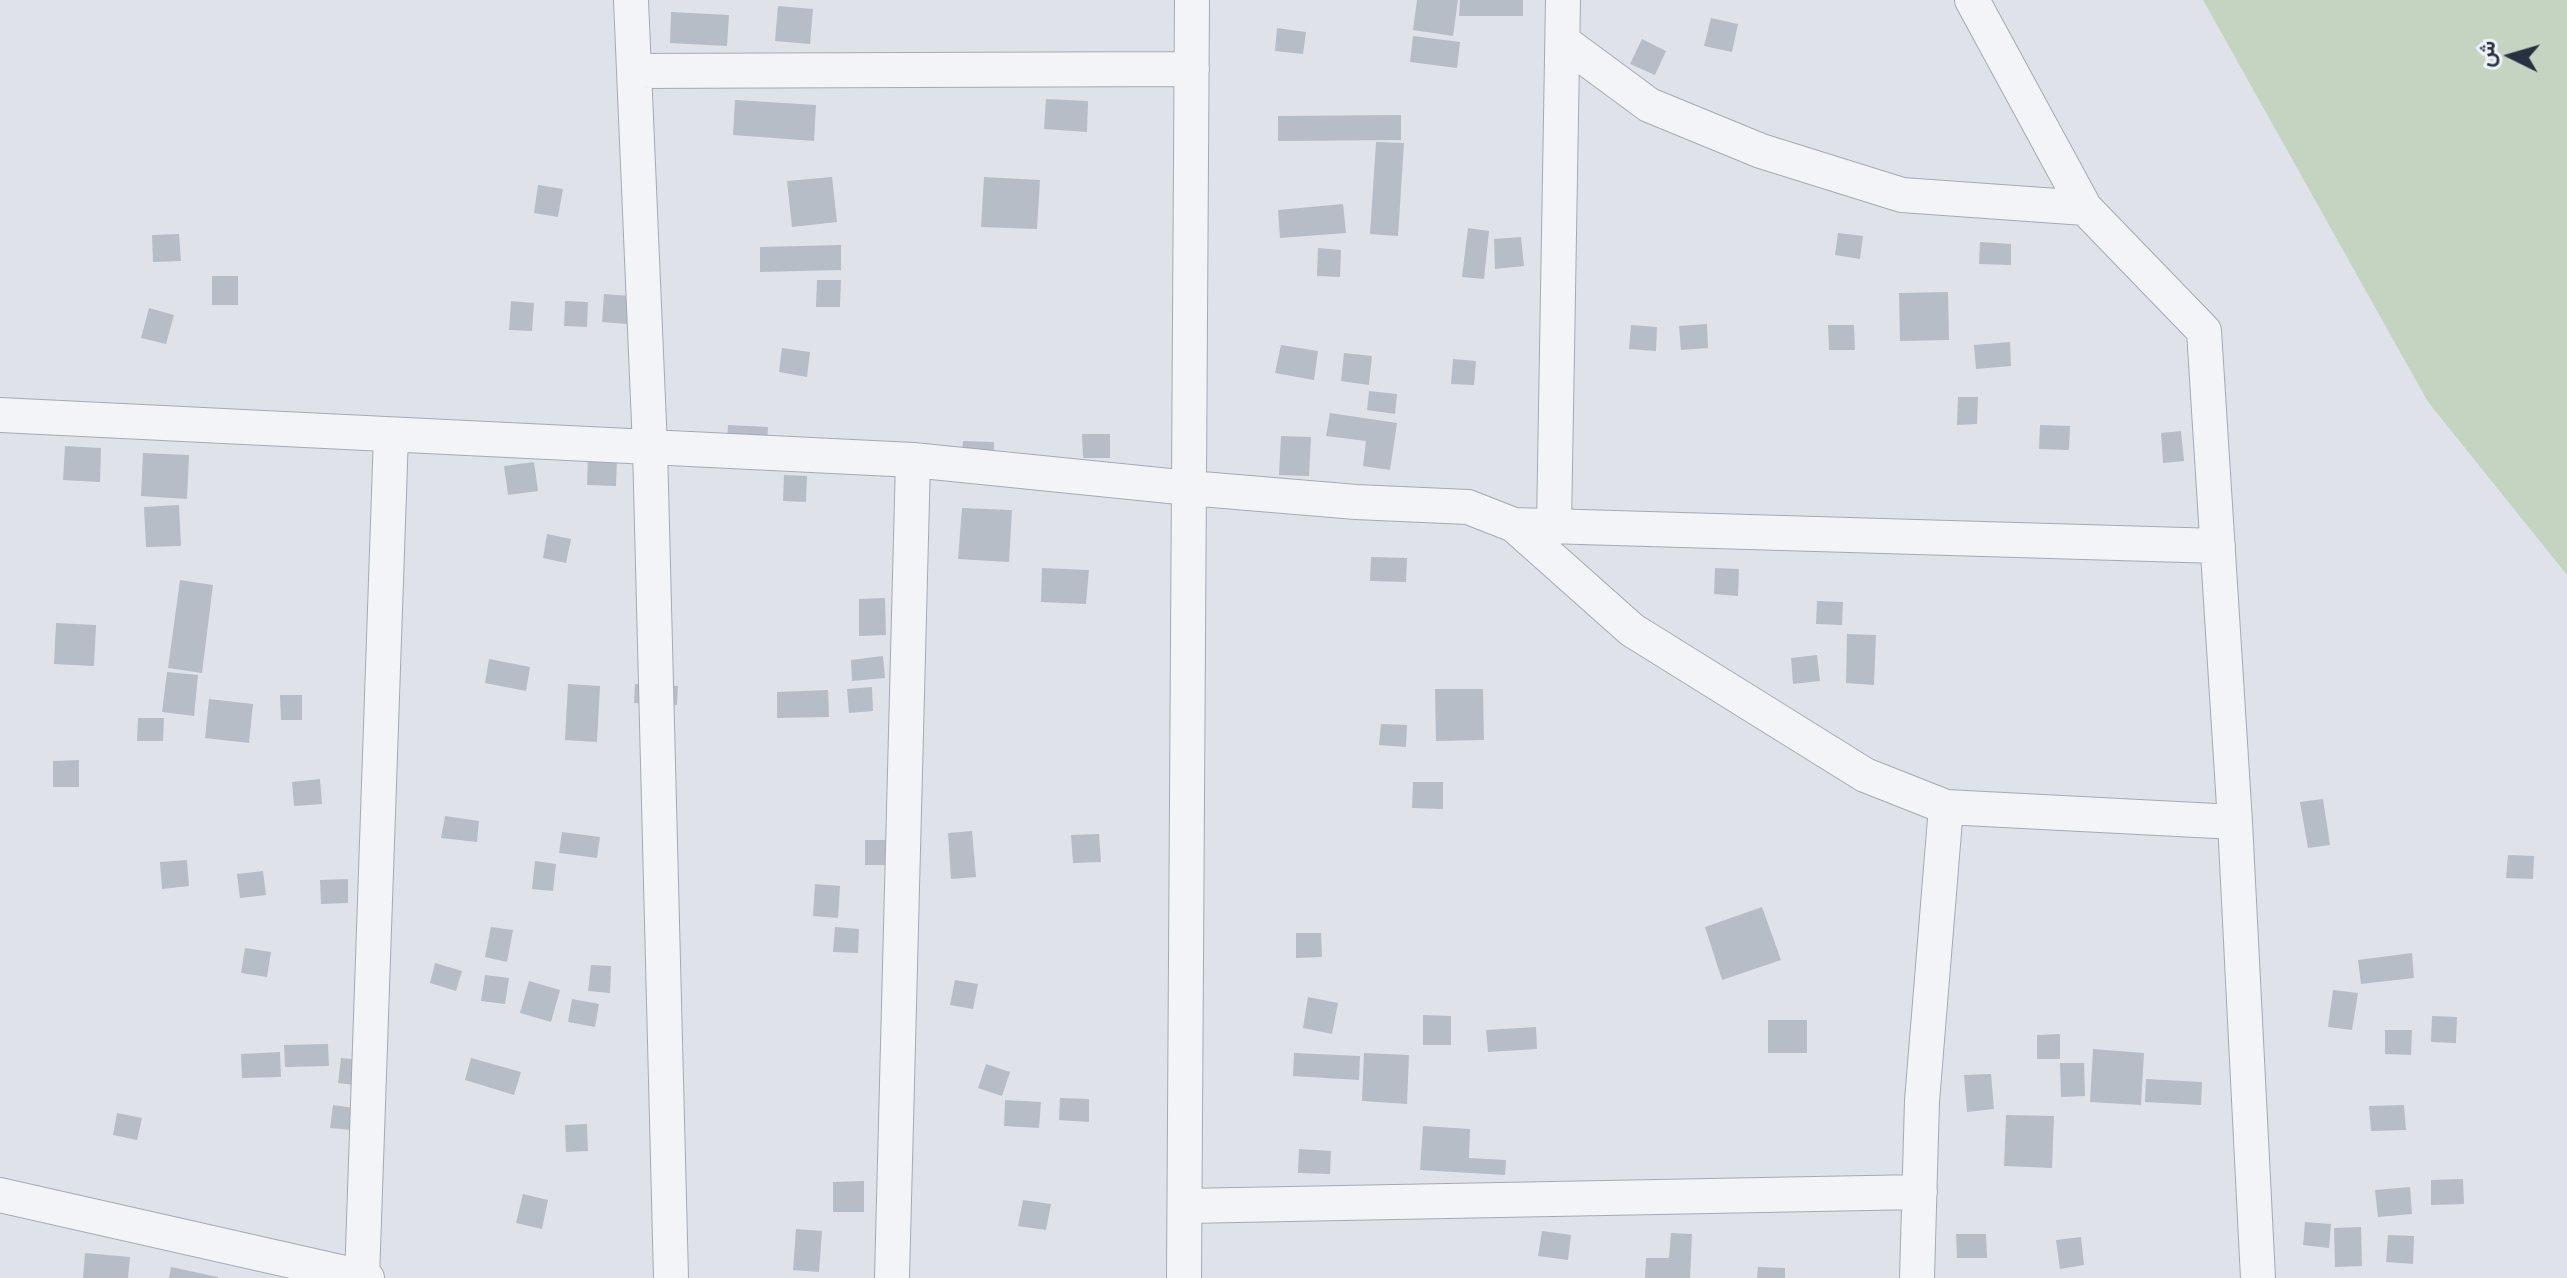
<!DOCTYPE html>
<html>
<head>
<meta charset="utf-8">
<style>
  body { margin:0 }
  #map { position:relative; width:2567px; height:1278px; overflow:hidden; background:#dfe3e9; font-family:Montserrat,Vazirmatn,sans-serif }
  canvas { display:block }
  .north { position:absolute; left:2471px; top:16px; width:80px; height:80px; -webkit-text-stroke:6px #eff2f7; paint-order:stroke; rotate:275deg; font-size:22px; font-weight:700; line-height:32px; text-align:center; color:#273142 }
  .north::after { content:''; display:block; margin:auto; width:28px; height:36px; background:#273142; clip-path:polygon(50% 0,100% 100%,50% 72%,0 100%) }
</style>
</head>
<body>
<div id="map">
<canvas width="2567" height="1278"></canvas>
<div class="north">ش</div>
</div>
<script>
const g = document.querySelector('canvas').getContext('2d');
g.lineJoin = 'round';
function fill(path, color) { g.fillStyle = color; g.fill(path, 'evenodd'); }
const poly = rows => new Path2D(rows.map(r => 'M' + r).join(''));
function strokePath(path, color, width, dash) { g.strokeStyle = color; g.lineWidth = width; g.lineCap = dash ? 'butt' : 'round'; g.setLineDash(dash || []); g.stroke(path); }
fill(poly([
  [2203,0,2567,0,2567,575,2428,402]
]), '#c5d4c0');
fill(poly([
  [1417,0,1458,0,1453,36,1413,30],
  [1460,0,1523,0,1523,16,1459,16],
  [778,6,813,9,810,44,775,41],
  [671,12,729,15,727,46,670,43],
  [1711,18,1738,24,1732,52,1704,46],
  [1277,28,1306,32,1303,54,1275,51],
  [1413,36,1460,42,1457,68,1410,62],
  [1642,39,1666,51,1655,75,1630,64],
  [1046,99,1088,101,1087,132,1044,129],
  [735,100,816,105,814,141,733,135],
  [1401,115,1401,140,1278,141,1278,116],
  [1376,142,1404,143,1398,236,1370,234],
  [832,177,837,222,792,227,787,181],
  [984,177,1040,180,1037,229,981,227],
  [538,185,563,189,558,217,534,213],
  [1343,204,1346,233,1280,238,1278,210],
  [1468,228,1489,231,1484,279,1462,277],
  [1838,233,1863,236,1860,259,1835,255],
  [179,234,181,261,153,262,152,235],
  [1521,237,1524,266,1495,269,1494,239],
  [1980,242,2011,244,2011,265,1979,264],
  [841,245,841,270,760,272,760,247],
  [1318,248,1341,250,1340,277,1317,276],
  [212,276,238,276,238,305,212,305],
  [817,280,841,280,840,307,816,307],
  [1948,292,1949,340,1900,341,1899,293],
  [604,294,629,296,627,324,602,322],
  [511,301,534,303,532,331,509,330],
  [565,301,588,302,587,327,564,326],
  [149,308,174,315,166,344,141,338],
  [1707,324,1708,348,1681,350,1679,326],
  [1631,325,1657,327,1656,351,1629,349],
  [1828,325,1854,325,1855,350,1829,350],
  [2010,342,2011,366,1976,369,1974,345],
  [1281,345,1318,351,1314,380,1275,373],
  [782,348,810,352,807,377,779,372],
  [1344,353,1372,356,1369,385,1341,381],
  [1453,359,1476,361,1474,385,1451,384],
  [1369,391,1397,394,1395,414,1367,410],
  [1958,397,1978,397,1977,424,1957,425],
  [1330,413,1397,423,1390,470,1363,466,1366,441,1326,436],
  [728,425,768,427,766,470,725,468],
  [2040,425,2070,426,2069,450,2039,449],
  [2181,431,2184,461,2163,463,2161,433],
  [1082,434,1110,434,1110,458,1083,458],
  [1281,436,1311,437,1309,476,1279,475],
  [963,441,994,442,993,469,961,467],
  [65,446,101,448,100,482,63,480],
  [143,453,189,455,187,499,141,496],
  [588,457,617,458,616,486,587,485],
  [534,462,538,491,508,495,504,466],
  [784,475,807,476,806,502,783,501],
  [179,505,181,546,146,547,144,507],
  [962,508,1012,510,1009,562,958,559],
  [547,534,571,539,566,563,543,558],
  [1371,557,1407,558,1406,582,1370,581],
  [1042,568,1089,570,1086,604,1041,602],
  [1715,568,1739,569,1738,596,1714,594],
  [180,580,213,585,202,673,168,668],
  [885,598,886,635,859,636,859,599],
  [1817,601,1843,602,1842,625,1816,624],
  [56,623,96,625,94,666,54,664],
  [1847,634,1876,635,1874,685,1846,683],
  [1817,655,1820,681,1793,684,1791,658],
  [883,656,885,678,852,681,851,660],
  [489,659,530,667,526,691,485,683],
  [167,672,198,675,194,716,162,712],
  [568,684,600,686,597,742,565,740],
  [635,684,678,686,677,705,634,703],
  [872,687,873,711,849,713,847,689],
  [1435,689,1483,689,1484,740,1436,741],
  [828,690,829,717,777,718,777,692],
  [280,695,302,695,302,720,281,720],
  [209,699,253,704,249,743,205,738],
  [138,718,164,718,163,741,137,741],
  [1381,724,1407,725,1406,747,1379,745],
  [79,760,79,787,53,787,53,761],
  [320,779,322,804,294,806,292,782],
  [1413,782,1443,782,1443,809,1412,808],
  [2323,799,2330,845,2308,848,2300,802],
  [445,816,479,821,477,842,441,838],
  [972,831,976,877,951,879,948,833],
  [562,832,600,837,597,858,559,853],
  [1099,834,1101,862,1073,863,1071,835],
  [865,840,895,840,895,865,865,865],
  [2508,855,2534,856,2533,879,2506,878],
  [187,860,189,886,162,889,160,862],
  [535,861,556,864,553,891,532,889],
  [263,871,266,895,240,898,237,874],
  [348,879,348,903,321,904,320,880],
  [815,884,840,886,838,918,813,916],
  [1762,907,1781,960,1722,980,1705,927],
  [491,927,513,930,507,962,485,957],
  [835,927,859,929,858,953,833,952],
  [1296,933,1321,933,1322,957,1296,958],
  [245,948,271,952,267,977,241,973],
  [2412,953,2414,978,2361,984,2358,960],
  [435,963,462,971,456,991,430,983],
  [591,965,611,966,610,993,588,991],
  [485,975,509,978,505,1004,481,1001],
  [955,980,978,984,973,1009,950,1005],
  [529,981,560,990,551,1022,520,1013],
  [2333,990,2358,993,2352,1030,2328,1027],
  [1308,997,1338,1003,1332,1034,1303,1028],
  [572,999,599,1004,595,1027,568,1022],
  [1423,1015,1451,1016,1451,1045,1423,1045],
  [2432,1016,2457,1017,2456,1043,2431,1042],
  [1768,1020,1807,1020,1807,1053,1768,1053],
  [1536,1027,1537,1049,1488,1052,1486,1030],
  [2385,1030,2412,1030,2411,1055,2385,1054],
  [2060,1034,2060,1059,2037,1059,2037,1035],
  [328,1044,329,1066,285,1067,284,1045],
  [2093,1049,2144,1053,2141,1105,2090,1102],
  [280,1052,281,1077,242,1078,241,1054],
  [1294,1053,1360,1056,1359,1080,1293,1076],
  [1364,1053,1409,1055,1407,1104,1362,1101],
  [341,1058,364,1060,362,1086,338,1083],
  [471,1058,521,1072,514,1095,465,1080],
  [2060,1063,2084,1063,2085,1096,2061,1097],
  [986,1064,1010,1072,1002,1096,978,1088],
  [1991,1074,1994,1109,1967,1112,1964,1075],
  [2146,1079,2202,1082,2201,1105,2145,1102],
  [1060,1098,1089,1099,1089,1122,1059,1120],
  [1005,1100,1041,1102,1039,1128,1004,1126],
  [333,1105,354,1108,351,1130,330,1128],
  [2404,1105,2406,1130,2371,1131,2369,1106],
  [117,1113,142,1118,137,1140,113,1135],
  [2006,1115,2054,1116,2052,1168,2004,1166],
  [587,1124,588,1151,566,1152,565,1125],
  [1423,1126,1470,1129,1469,1158,1506,1160,1505,1175,1420,1170],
  [1299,1149,1331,1151,1330,1174,1298,1173],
  [2463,1179,2464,1204,2431,1205,2431,1180],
  [864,1181,864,1212,833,1212,833,1182],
  [2410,1187,2412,1214,2378,1217,2375,1190],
  [523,1194,548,1200,542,1229,516,1223],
  [1023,1200,1051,1204,1046,1230,1018,1226],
  [2305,1222,2331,1224,2329,1248,2303,1245],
  [2361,1227,2362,1266,2335,1267,2334,1228],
  [796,1229,822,1231,819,1272,793,1270],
  [1542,1231,1571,1235,1568,1260,1538,1256],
  [1671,1233,1692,1234,1690,1278,1645,1278,1646,1258,1669,1258],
  [1956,1234,1986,1234,1987,1258,1957,1258],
  [2388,1235,2414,1236,2413,1264,2386,1262],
  [2081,1237,2084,1265,2060,1269,2056,1240],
  [85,1253,130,1257,128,1278,83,1278],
  [171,1267,218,1277,218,1278,169,1278],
  [1758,1267,1785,1268,1785,1278,1757,1278]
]), '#b6bdc7');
const minor = poly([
  [631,0,650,447,671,1278],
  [1972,0,2085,208,2204,331,2235,822,2258,1278],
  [1565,43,1649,105,1761,151,1902,195,2085,208],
  [634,71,1192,69],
  [0,415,913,460,1189,488,1356,502,1468,507,1514,525,1632,630,1865,775,1946,807,2235,822],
  [1514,525,2218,546],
  [1554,526,1563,0],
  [0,1195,367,1278],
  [1185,1206,1920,1192],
  [362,1278,391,435],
  [892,1278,913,460],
  [1184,1278,1192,0],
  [1917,1278,1922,1101,1946,807]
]);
strokePath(minor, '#a4aab4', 36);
strokePath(minor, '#f2f4f7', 34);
</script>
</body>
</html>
